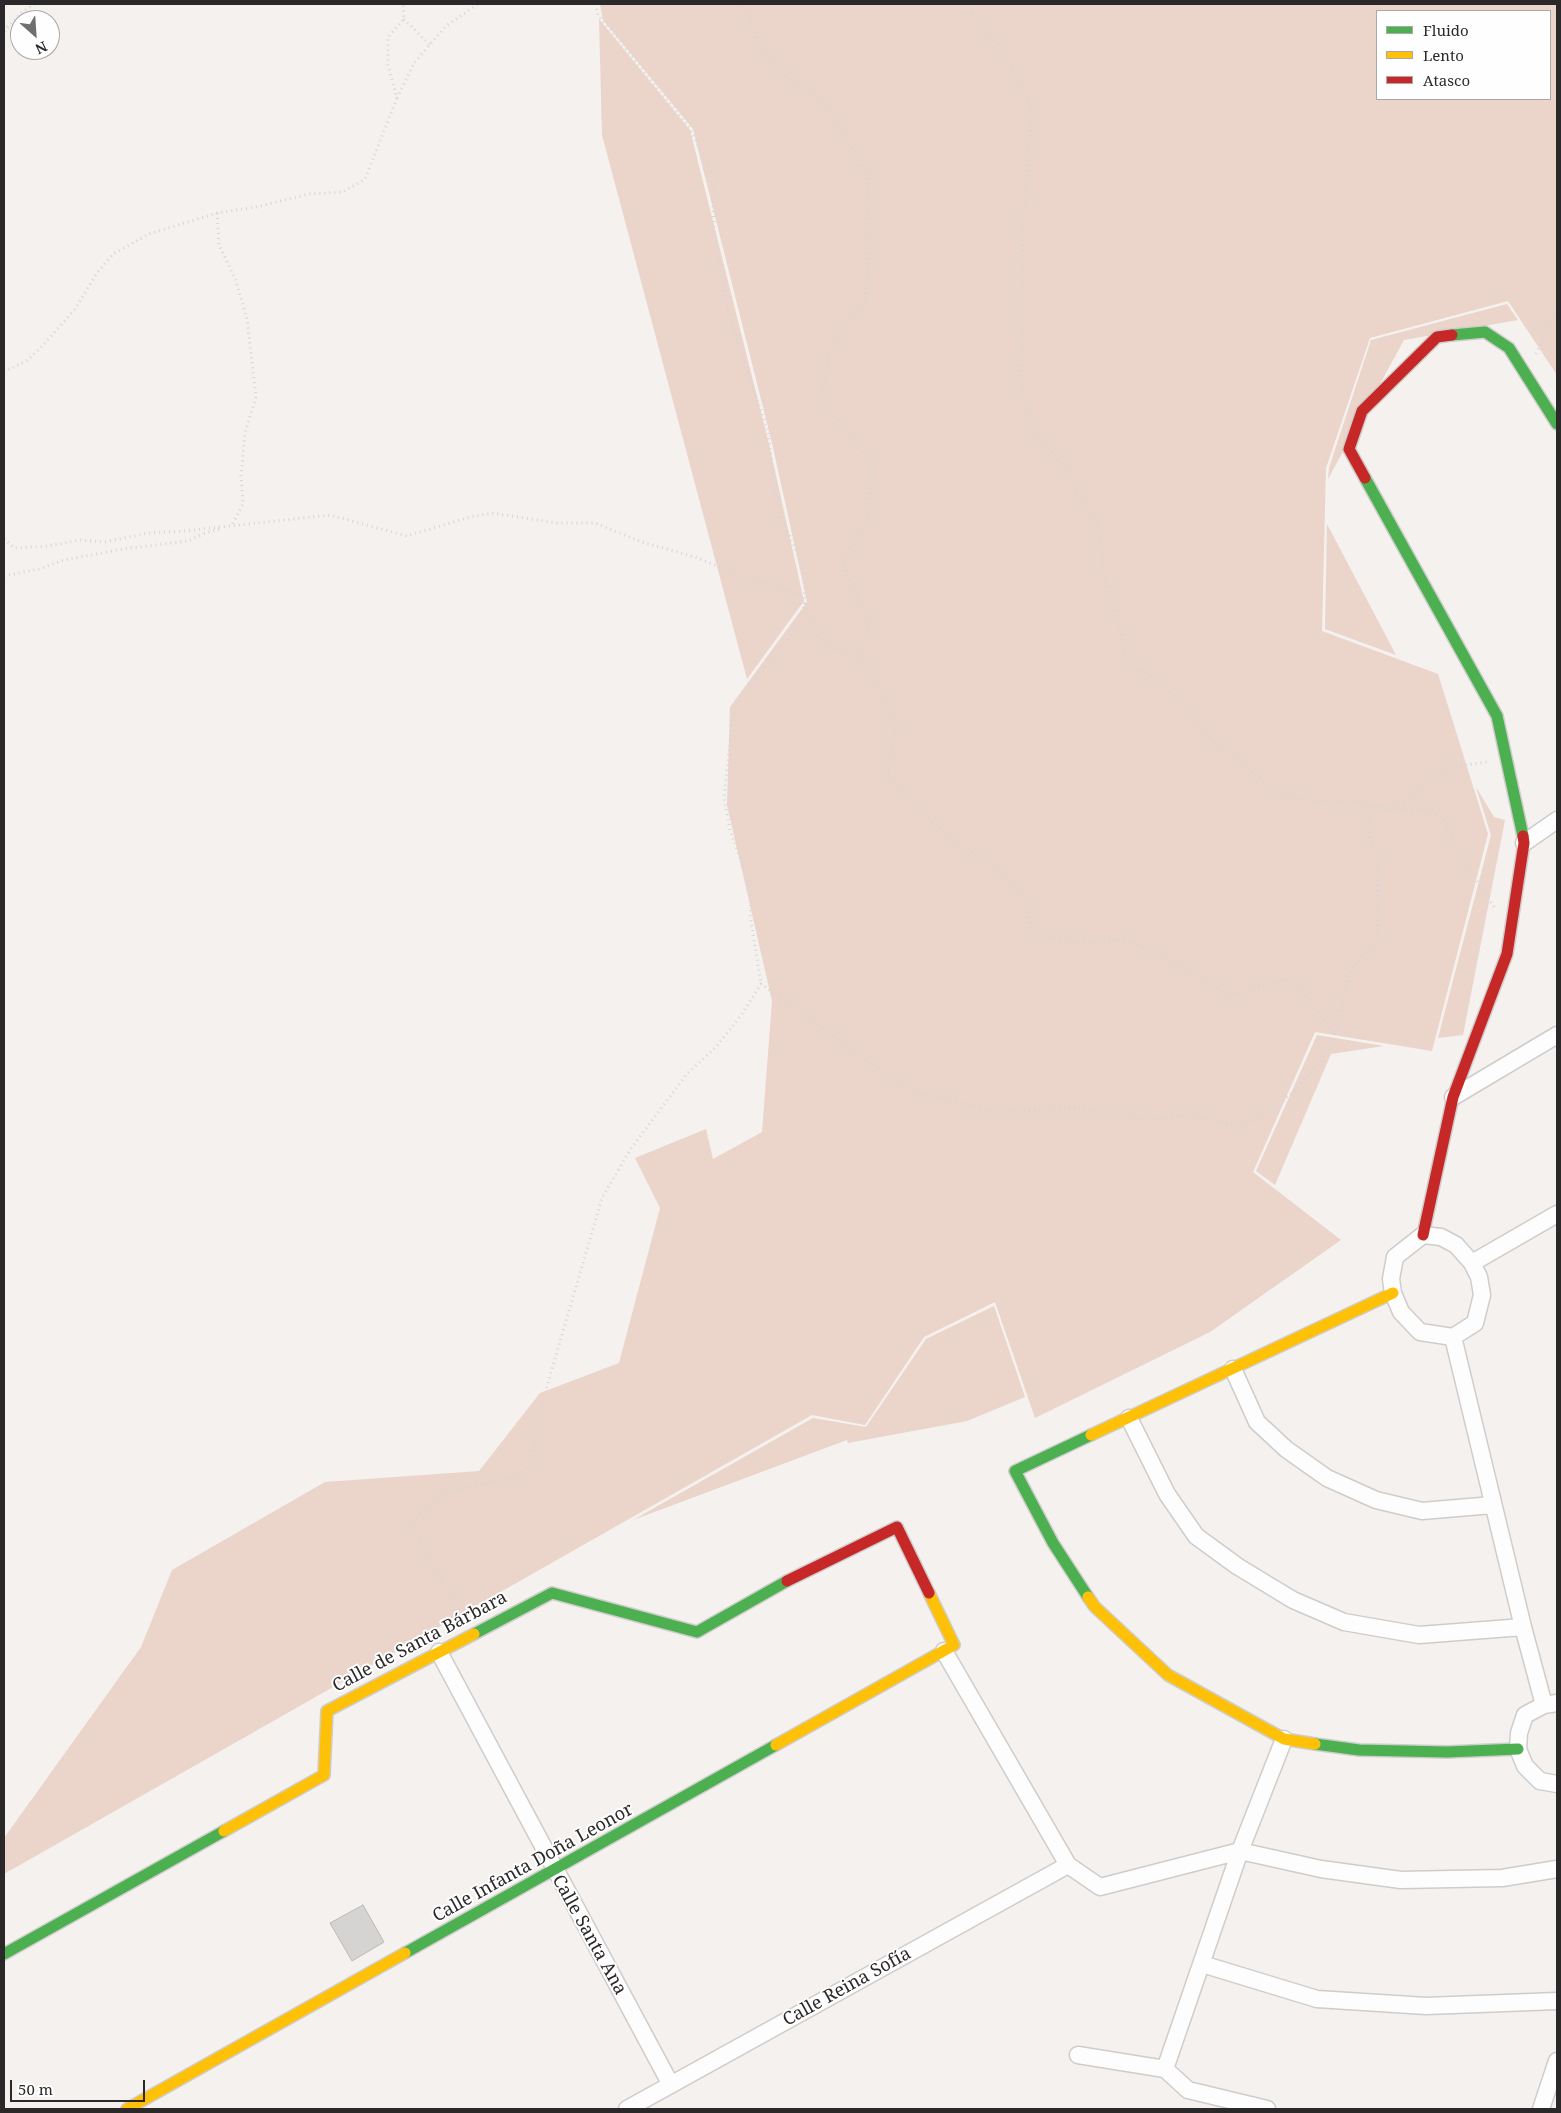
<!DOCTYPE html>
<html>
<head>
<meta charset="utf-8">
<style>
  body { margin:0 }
  #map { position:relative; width:1561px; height:2113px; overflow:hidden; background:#f4f1ef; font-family:"Noto Serif",serif }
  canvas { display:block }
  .frame { position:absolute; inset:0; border:5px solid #2a2828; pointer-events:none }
  .legend { position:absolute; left:1376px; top:10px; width:175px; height:90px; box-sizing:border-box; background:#fffefe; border:1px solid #aaa8a8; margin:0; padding:6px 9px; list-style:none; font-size:15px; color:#2a2828 }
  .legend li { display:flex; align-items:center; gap:10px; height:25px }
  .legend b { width:25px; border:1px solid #aaa8a8 }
  .north { position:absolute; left:10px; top:10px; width:50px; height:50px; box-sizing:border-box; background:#fffefe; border:1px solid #aaa8a8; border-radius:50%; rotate:154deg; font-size:14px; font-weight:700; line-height:20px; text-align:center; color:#2a2828 }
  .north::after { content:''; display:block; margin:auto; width:18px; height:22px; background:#716e6e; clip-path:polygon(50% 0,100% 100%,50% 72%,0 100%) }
  .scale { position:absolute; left:10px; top:2080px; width:135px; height:22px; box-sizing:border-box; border:2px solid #2a2828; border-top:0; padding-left:6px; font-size:15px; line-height:18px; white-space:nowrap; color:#2a2828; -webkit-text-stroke:4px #fffefe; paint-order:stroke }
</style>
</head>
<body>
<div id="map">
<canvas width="1561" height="2113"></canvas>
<div class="frame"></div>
<ul class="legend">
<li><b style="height:6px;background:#4caf50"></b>Fluido</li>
<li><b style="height:6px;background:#ffc107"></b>Lento</li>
<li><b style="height:6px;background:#c62828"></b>Atasco</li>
</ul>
<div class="north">N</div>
<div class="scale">50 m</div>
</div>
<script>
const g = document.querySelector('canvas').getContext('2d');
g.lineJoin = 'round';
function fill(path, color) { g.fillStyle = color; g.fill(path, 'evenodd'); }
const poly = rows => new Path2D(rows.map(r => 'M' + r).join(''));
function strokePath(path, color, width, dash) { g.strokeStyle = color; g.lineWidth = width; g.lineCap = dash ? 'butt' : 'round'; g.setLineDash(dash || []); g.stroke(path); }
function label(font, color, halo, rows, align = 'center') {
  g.font = font + ' "Noto Serif",serif'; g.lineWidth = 4; g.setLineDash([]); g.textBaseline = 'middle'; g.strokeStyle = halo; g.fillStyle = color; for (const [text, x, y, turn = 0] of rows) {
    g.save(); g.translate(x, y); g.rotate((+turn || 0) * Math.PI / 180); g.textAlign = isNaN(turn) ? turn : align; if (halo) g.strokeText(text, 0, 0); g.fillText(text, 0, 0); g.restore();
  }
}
fill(poly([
  [600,4,1557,4,1557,375,1508,301,1370,338,1326,468,1322,631,1438,674,1488,834,1432,1051,1315,1032,1253,1172,1341,1240,1210,1332,1035,1418,995,1302,924,1337,865,1425,812,1415,4,1874,4,1838,141,1647,172,1570,325,1482,479,1471,540,1393,619,1363,660,1208,635,1158,706,1129,713,1159,762,1132,772,1001,727,805,730,707,807,602,772,443,693,129,603,20],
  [1550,11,1550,99,1377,99,1377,11],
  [599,19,690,130,769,444,804,601,747,679,602,135],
  [1507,304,1518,320,1404,340,1328,479,1329,468,1371,340],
  [1327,524,1396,655,1325,629],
  [1476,787,1494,817,1505,820,1463,1035,1438,1038,1491,835],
  [1317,1035,1384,1046,1331,1054,1275,1185,1256,1171],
  [994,1306,1025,1397,967,1421,848,1443,847,1440,633,1520,813,1418,866,1427,926,1339]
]), '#ebd4ca');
const building = poly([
  [363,1905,384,1942,352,1961,330,1923,363,1905]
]);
fill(building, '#d6d4d2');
strokePath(building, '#bbb9b8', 1);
const street = poly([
  [1524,843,1557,820],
  [1453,1097,1557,1035],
  [1423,1235,1441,1237,1456,1245,1472,1263,1479,1277,1482,1295,1475,1323,1453,1337,1420,1332,1401,1312,1393,1293,1391,1279,1395,1257,1423,1235],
  [1472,1263,1557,1214],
  [1453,1337,1523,1627,1544,1705],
  [1233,1369,1257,1422,1286,1449,1327,1478,1376,1500,1422,1511,1493,1505],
  [1129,1418,1167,1494,1196,1536,1237,1566,1293,1600,1344,1622,1419,1635,1523,1627],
  [944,1651,1068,1865,1100,1887,1240,1851,1321,1869,1401,1880,1502,1878,1557,1869],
  [439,1652,671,2085],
  [1557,1703,1544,1705,1525,1715,1519,1733,1518,1749,1525,1766,1540,1781,1557,1784],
  [1202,1964,1317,1999,1426,2006,1557,2001],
  [1078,2055,1165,2069,1188,2090,1267,2109],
  [1165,2069,1240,1851,1284,1739],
  [627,2109,1068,1865],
  [1541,2109,1557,2061]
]);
const fast = poly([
  [1452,335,1485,332,1509,348,1557,424],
  [1365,478,1497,716,1523,836],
  [1088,1597,1053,1543,1015,1471,1091,1435],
  [474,1634,552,1593,697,1632,787,1581],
  [1315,1744,1359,1750,1447,1752,1518,1749],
  [405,1953,776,1745],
  [4,1954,224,1831]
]);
const slow = poly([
  [1091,1435,1393,1293],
  [1088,1597,1095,1607,1168,1675,1284,1739,1315,1744],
  [776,1745,954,1645,929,1593],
  [224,1831,324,1775,327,1711,474,1634],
  [127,2109,405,1953]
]);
const jam = poly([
  [1365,478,1349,449,1362,411,1437,337,1452,335],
  [1423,1235,1453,1097,1507,954,1524,843,1523,836],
  [787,1581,897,1527,929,1593]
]);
strokePath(street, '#cfcdcc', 19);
strokePath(fast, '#cfcdcc', 14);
strokePath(slow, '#cfcdcc', 14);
strokePath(jam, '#cfcdcc', 14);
strokePath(poly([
  [595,4,598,15,689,127,712,175,714,231,728,309,747,372,768,430,774,486,782,519,802,564,805,581,804,606,797,624,774,658,741,694,733,718,730,742,724,797,730,830,751,889,750,915,761,984],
  [744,4,757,39,775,69,826,103,867,173,870,245,864,303,830,348,821,399,846,428,873,468,867,522,842,563,869,623,861,657,897,724,888,774,914,808,949,836,1005,875,1025,901,1033,935,1078,943,1126,940,1167,958,1229,996,1285,979,1303,992,1335,1034],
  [969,4,980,26,1002,47,1024,91,1032,111,1023,227,1024,317,1021,374,1025,406,1031,427,1067,471,1081,500,1096,519,1103,554,1104,580,1122,635,1123,651,1134,668,1149,675,1168,692,1192,716,1211,739,1282,796,1311,801,1349,801,1389,809,1432,811,1443,819,1464,861,1494,907],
  [404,19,430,45],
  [4,31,22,12,35,4],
  [397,98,414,63,446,26,478,4],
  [217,213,219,245,236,281,247,319,256,397,245,433,241,476,243,504,232,525],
  [1536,354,1557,307],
  [4,372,28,360,45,343,75,309,97,273,113,254,149,234,217,213,256,207,310,194,343,192,365,179,397,98,388,65,388,37,404,19,403,4],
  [4,539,15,548,48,546,80,540,105,542,148,533,184,531,330,515,407,536,470,517,492,513,557,523,595,523,642,542,695,557,747,578,774,584,803,597],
  [4,576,39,569,64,560,123,549,188,541,203,534,219,529],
  [805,603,816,635,829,646,861,657],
  [1390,809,1411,799,1446,768,1487,762],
  [463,1618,416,1534,413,1519,451,1489,462,1489,521,1475,533,1462,537,1420,602,1198,630,1150,686,1075,717,1046,742,1014,761,984,896,1081,918,1092,996,1112,1070,1108,1127,1113,1144,1121,1179,1116,1214,1120,1240,1127,1272,1110,1298,1088,1328,1051,1340,1022,1347,979,1355,964,1371,947,1377,934,1378,857,1369,837,1370,805]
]), '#d7d6d6', 3, [1, 4]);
strokePath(street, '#fdfdfd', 16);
strokePath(fast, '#4caf50', 11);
strokePath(slow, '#ffc107', 11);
strokePath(jam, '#c62828', 11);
label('18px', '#2a2828', '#fffefe', [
  ["Calle de Santa Bárbara",420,1642,-28],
  ["Calle Infanta Doña Leonor",533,1863,-29],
  ["Calle Santa Ana",589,1935,61],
  ["Calle Reina Sofía",847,1987,-29]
]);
</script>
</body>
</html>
